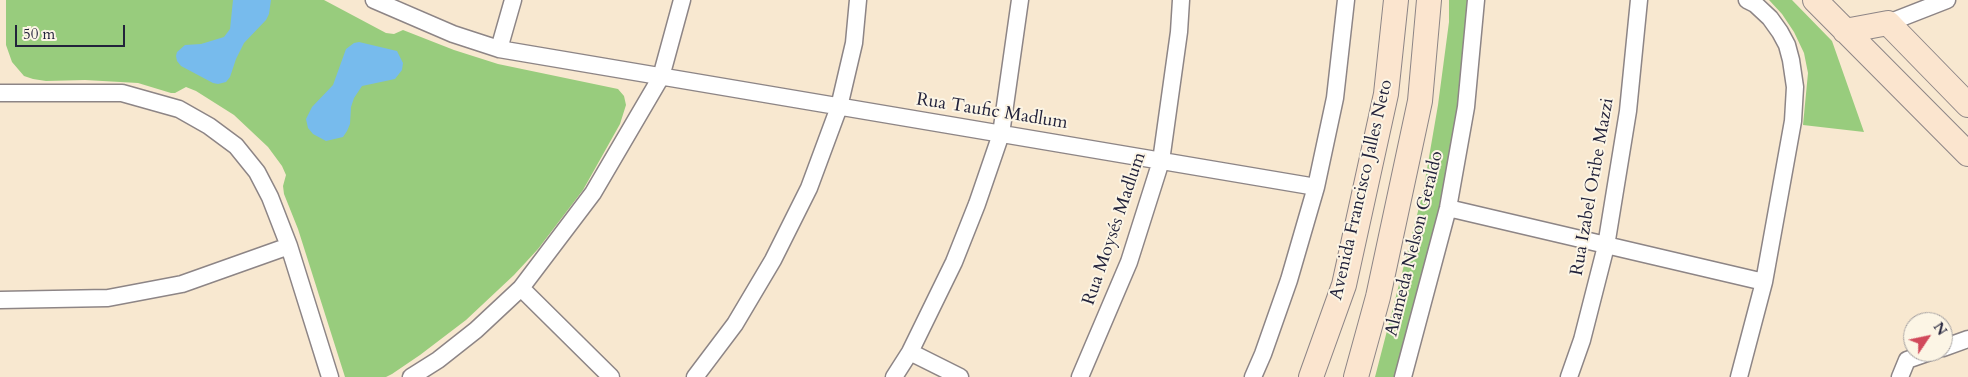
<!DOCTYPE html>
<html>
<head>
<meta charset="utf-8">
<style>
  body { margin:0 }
  #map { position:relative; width:1968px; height:377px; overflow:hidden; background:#f8e8d0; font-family:Cardo,serif }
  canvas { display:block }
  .north { position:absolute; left:1903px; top:312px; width:50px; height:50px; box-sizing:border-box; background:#fcf5e5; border:1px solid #a5a1a1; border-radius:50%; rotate:56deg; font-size:14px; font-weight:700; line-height:20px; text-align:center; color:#22223b }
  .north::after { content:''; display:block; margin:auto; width:18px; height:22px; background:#d1495b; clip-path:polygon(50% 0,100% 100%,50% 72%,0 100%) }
  .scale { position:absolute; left:15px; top:25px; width:110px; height:22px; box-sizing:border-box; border:2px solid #22223b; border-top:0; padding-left:6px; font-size:15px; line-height:18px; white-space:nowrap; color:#22223b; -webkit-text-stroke:4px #fcf5e5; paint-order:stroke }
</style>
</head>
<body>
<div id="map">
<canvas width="1968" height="377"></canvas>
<div class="north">N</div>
<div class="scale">50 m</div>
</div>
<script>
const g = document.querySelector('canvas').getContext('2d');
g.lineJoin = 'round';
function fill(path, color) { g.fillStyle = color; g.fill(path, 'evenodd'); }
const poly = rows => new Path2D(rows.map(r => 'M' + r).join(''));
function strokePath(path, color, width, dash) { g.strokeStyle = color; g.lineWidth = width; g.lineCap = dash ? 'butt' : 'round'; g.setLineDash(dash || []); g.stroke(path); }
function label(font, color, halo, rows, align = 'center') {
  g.font = font + ' Cardo,serif'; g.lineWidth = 4; g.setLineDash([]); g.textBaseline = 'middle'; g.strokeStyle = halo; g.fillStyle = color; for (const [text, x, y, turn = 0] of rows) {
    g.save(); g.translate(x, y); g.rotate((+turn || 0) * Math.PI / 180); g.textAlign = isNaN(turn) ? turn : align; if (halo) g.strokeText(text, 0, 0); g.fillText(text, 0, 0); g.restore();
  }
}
fill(poly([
  [6,0,324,0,386,33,394,34,403,30,454,50,498,64,618,89,624,96,626,105,620,124,583,190,538,249,514,275,466,320,420,355,392,374,386,377,345,377,298,229,284,194,283,186,286,175,282,166,268,147,234,115,196,91,186,87,175,93,171,93,138,83,85,80,46,81,33,79,24,76,12,62,6,45],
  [1449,0,1470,0,1459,106,1442,206,1397,377,1375,377,1423,192,1438,105,1449,22],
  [1769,0,1792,0,1832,41,1864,132,1803,125,1808,73,1804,53,1794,32,1782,14]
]), '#98cc7d');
fill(poly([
  [233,0,271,0,269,14,266,20,244,43,236,59,230,77,226,82,218,84,213,83,181,66,177,61,176,56,177,52,185,45,201,44,224,37,230,29],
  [359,42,397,51,403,63,402,70,395,79,362,86,354,98,351,107,350,124,347,131,343,137,326,141,313,134,308,128,306,119,312,107,333,85,346,49,354,43]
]), '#77bbed');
const street = poly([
  [374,0,453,34,499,49,1316,187],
  [1888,23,1947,0],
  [499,49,513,0],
  [0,93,122,93,179,109,209,126,236,146,257,172,270,197,289,246,330,377],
  [1448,208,1764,282],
  [521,288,611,377],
  [0,300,108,298,182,284,289,246],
  [1943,348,1968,339],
  [910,352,960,377],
  [411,377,438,360,476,330,521,288,593,193,661,77,682,0],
  [695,377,735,324,773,260,809,188,839,107,854,43,858,0],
  [894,377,910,352,954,262,977,204,1001,134,1020,0],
  [1080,377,1129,262,1161,161,1179,32,1181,0],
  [1253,377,1263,354,1289,280,1316,187,1335,98,1346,0],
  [1403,377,1448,208,1466,107,1476,0],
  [1569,377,1582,340,1606,246,1628,111,1639,0],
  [1739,377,1764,282,1793,121,1795,87,1791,60,1787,45,1780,32,1770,18,1755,4,1747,0],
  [1900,377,1907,360,1930,352]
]);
const secondary = poly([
  [1815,0,1968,154],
  [1845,31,1888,23,1968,105],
  [1311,377,1344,285,1386,94,1396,0],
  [1356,377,1378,297,1420,101,1429,0]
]);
strokePath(street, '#8d8586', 19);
strokePath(secondary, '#8d8586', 26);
strokePath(street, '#fff', 16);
strokePath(secondary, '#fbe5cf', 24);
label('18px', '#22223b', '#fcf5e5', [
  ["Rua Taufic Madlum",992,112,9],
  ["Rua Izabel Oribe Mazzi",1593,187,-80],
  ["Avenida Francisco Jalles Neto",1362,190,-77],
  ["Rua Moysés Madlum",1115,229,-71],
  ["Alameda Nelson Geraldo",1415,244,-76]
]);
</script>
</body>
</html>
